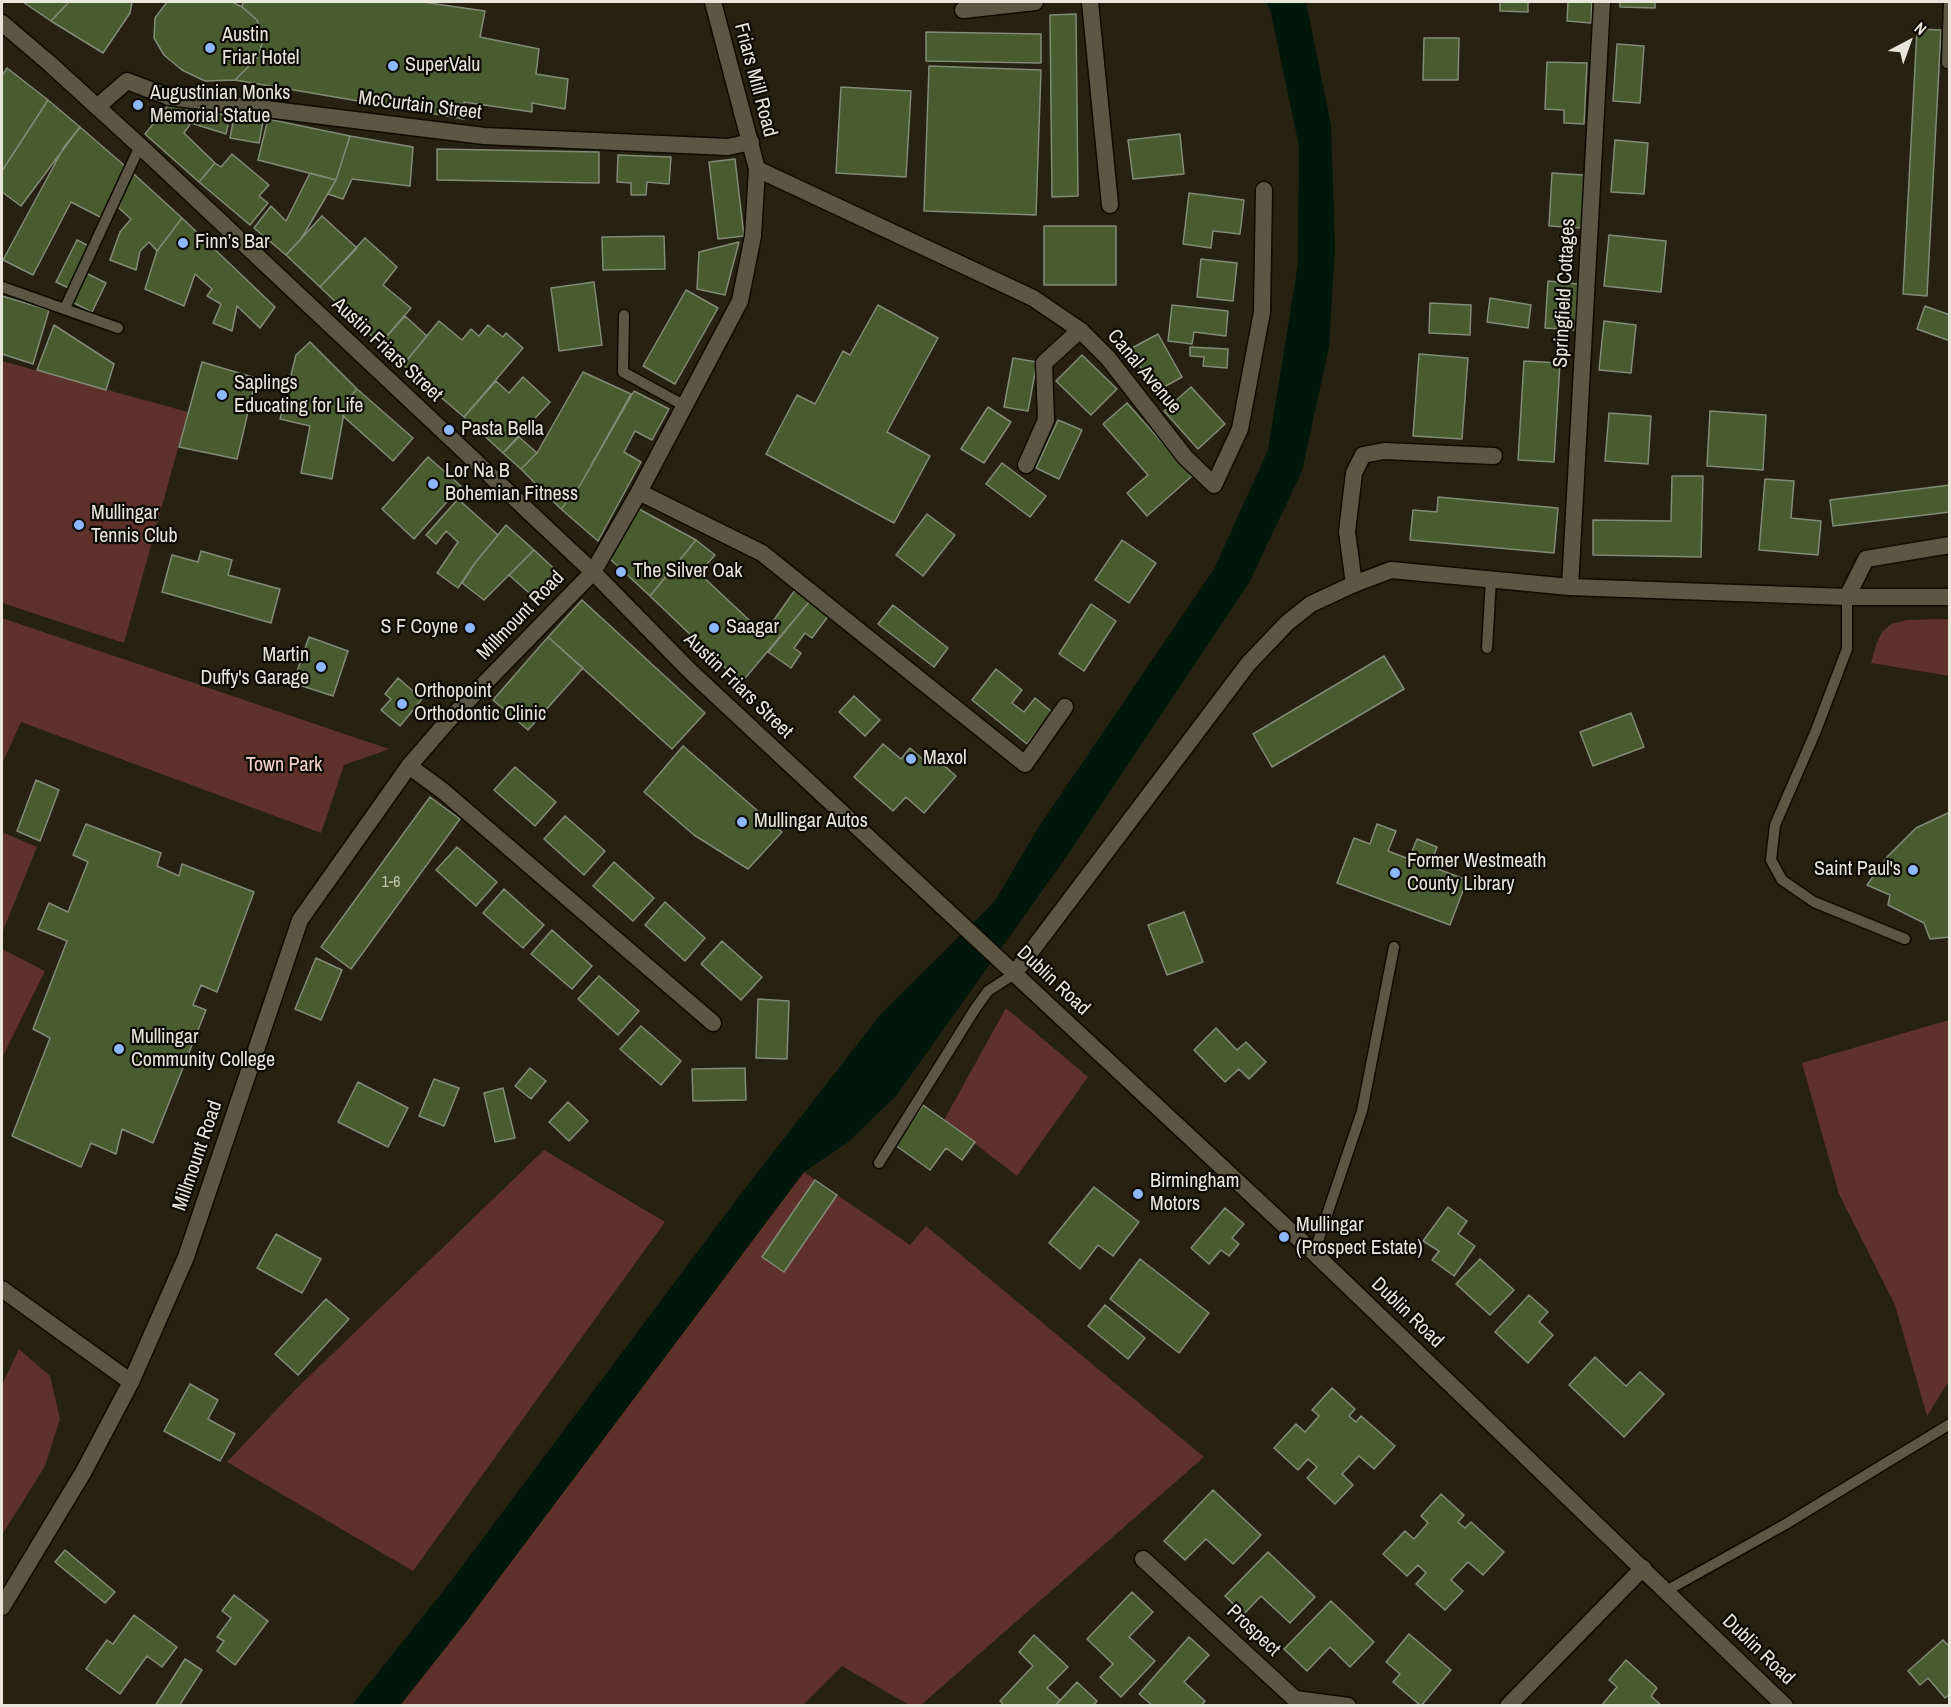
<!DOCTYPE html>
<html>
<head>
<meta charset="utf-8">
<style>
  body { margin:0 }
  #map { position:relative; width:1951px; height:1707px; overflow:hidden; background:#262110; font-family:"Archivo Narrow",sans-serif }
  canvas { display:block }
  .frame { position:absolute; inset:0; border:3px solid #e8e6db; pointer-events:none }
  .north { position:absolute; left:1879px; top:12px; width:60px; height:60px; -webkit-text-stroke:4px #0d0b05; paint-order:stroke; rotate:41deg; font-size:16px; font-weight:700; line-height:24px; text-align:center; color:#e8e6db }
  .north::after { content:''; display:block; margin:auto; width:21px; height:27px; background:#e8e6db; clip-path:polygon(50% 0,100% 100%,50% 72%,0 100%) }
</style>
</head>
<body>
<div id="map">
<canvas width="1951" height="1707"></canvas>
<div class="frame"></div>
<div class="north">N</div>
</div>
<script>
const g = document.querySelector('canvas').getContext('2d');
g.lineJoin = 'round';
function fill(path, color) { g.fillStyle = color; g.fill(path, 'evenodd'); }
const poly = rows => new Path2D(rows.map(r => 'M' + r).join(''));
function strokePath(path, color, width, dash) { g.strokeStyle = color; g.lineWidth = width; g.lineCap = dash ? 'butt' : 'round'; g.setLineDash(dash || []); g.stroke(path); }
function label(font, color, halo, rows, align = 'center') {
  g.font = font + ' "Archivo Narrow",sans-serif'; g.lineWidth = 4.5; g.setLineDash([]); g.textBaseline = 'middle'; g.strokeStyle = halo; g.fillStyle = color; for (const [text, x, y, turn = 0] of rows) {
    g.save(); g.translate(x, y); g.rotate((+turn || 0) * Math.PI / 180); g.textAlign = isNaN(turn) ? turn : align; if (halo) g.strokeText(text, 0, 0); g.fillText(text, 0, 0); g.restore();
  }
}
fill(poly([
  [2,361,188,412,124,643,2,603],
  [2,618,389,749,344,765,321,833,21,722,2,764],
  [1949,619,1949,676,1871,663,1876,645,1882,632,1891,624,1907,620],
  [2,832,37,847,2,933],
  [2,949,45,971,2,1058],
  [1006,1008,1088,1077,1017,1176,944,1120],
  [1949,1020,1949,1381,1927,1416,1895,1305,1839,1194,1802,1063],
  [544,1150,665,1222,413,1571,227,1462,297,1388],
  [804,1172,910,1245,926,1226,1204,1457,921,1705,909,1705,842,1666,803,1705,400,1706,466,1622],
  [19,1349,50,1376,60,1419,45,1466,2,1535,2,1385]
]), '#5f312b');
fill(poly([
  [1266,2,1306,2,1331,125,1335,247,1329,347,1302,471,1249,583,1071,850,896,1096,847,1143,804,1172,466,1622,400,1705,351,1706,445,1589,743,1191,881,1014,995,901,1038,828,1214,569,1268,450,1298,264,1299,146,1270,9]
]), '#00180b');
const building = poly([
  [23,2,69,2,51,21,23,2],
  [69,2,132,2,130,13,103,53,51,21,69,2],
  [167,2,232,2,242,7,257,20,263,41,257,58,235,80,205,81,182,70,164,55,154,38,155,18,167,2],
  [243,2,422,2,485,11,480,37,539,49,536,74,568,79,565,109,532,103,532,112,464,102,464,119,235,80,257,58,263,41,257,20,242,7,243,2],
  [1500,2,1528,2,1528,12,1500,11,1500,2],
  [1568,2,1592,2,1591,23,1567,21,1568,2],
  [1620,2,1655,2,1655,8,1620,7,1620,2],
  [1076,14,1078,196,1052,197,1050,15,1076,14],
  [1917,29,1941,30,1927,296,1903,294,1917,29],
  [926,32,1041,34,1041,63,926,61,926,32],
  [1424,38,1459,38,1458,80,1423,80,1424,38],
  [1617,44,1644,46,1640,103,1613,101,1617,44],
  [1547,62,1587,63,1584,124,1564,123,1564,110,1545,109,1547,62],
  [929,66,1041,70,1036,215,924,211,929,66],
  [7,68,48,100,2,171,2,76,7,68],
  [841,87,911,91,906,177,836,173,841,87],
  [48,100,80,127,21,206,2,192,2,171,48,100],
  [170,103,230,116,226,134,191,123,184,133,215,163,199,182,145,134,170,103],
  [234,116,263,122,259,143,230,138,234,116],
  [268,119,350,136,336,180,258,160,268,119],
  [80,127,125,166,102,218,71,202,33,275,3,260,64,147,80,127],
  [1180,134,1184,174,1133,179,1128,140,1180,134],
  [350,136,413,147,410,186,352,179,343,199,328,194,336,180,350,136],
  [1615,140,1648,143,1644,194,1611,192,1615,140],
  [437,149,599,152,599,183,437,180,437,149],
  [232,154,269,185,259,196,268,203,250,225,199,182,215,163,221,167,232,154],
  [618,155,671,157,669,184,647,182,646,195,631,195,631,183,617,182,618,155],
  [735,159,744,236,718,239,709,162,735,159],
  [125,166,182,218,157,251,149,242,140,251,136,270,110,260,120,232,131,219,110,200,125,166],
  [310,173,336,180,301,239,286,255,254,228,271,206,286,221,310,173],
  [1552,173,1584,175,1581,228,1549,226,1552,173],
  [1189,193,1244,200,1240,234,1213,231,1211,248,1183,244,1189,193],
  [322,216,357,248,320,287,286,255,322,216],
  [182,218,275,307,260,328,237,306,232,331,213,323,221,304,207,296,212,289,195,274,184,306,145,289,157,251,182,218],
  [1044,226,1116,226,1116,285,1044,285,1044,226],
  [1609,235,1666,241,1661,292,1604,286,1609,235],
  [664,236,665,269,603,270,602,237,664,236],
  [365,238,397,267,383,285,411,308,380,344,320,287,365,238],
  [77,240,97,250,77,292,56,282,77,240],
  [739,242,725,295,697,289,699,252,739,242],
  [1201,259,1237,263,1233,301,1197,297,1201,259],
  [86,273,106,283,92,312,72,302,86,273],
  [1548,281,1578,284,1575,330,1545,328,1548,281],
  [594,282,602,345,559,351,551,288,594,282],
  [686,290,718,308,675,384,643,366,686,290],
  [2,296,49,310,33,364,2,354,2,296],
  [1490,298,1531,305,1528,328,1487,322,1490,298],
  [1430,303,1471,305,1470,335,1429,333,1430,303],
  [878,305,938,338,887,432,930,456,894,523,766,454,797,395,815,404,843,351,850,355,878,305],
  [1172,305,1228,311,1226,336,1194,332,1192,344,1168,341,1172,305],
  [1925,306,1950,315,1950,341,1917,329,1925,306],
  [405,316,427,336,403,365,380,344,405,316],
  [439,321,462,340,471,329,479,336,488,325,503,337,506,333,523,348,464,417,403,365,439,321],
  [1604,321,1636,325,1631,373,1599,370,1604,321],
  [54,325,114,364,106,390,37,370,54,325],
  [1158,334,1182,377,1155,392,1130,349,1158,334],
  [310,342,357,389,346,402,332,479,301,473,310,426,280,419,296,355,310,342],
  [1190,347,1228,349,1227,368,1203,366,1204,357,1190,356,1190,347],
  [1419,354,1468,358,1462,439,1413,436,1419,354],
  [1082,355,1117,389,1091,415,1056,381,1082,355],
  [1013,358,1037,362,1028,411,1004,407,1013,358],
  [1524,361,1560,363,1554,462,1518,460,1524,361],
  [202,362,256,378,237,459,179,447,202,362],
  [583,372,631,394,579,487,561,509,521,469,537,453,583,372],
  [523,377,550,402,503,453,464,417,496,381,509,393,523,377],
  [1191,387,1225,424,1198,449,1164,411,1191,387],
  [357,389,413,438,393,461,343,416,346,402,357,389],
  [634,391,669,409,652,440,635,431,624,452,641,462,598,541,561,509,579,487,634,391],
  [1127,403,1192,476,1147,516,1127,493,1148,475,1103,424,1127,403],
  [988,407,1011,422,984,463,961,449,988,407],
  [1710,411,1766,415,1763,470,1707,466,1710,411],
  [1609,413,1651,416,1648,464,1605,461,1609,413],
  [1058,420,1082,430,1059,479,1036,468,1058,420],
  [519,437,537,453,521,469,503,453,519,437],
  [428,457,461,486,414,539,382,509,428,457],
  [1002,463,1046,496,1030,517,986,484,1002,463],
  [1672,476,1703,476,1701,557,1593,555,1593,520,1671,521,1672,476],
  [1765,479,1794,481,1791,518,1821,521,1818,555,1759,550,1765,479],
  [1950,485,1950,512,1833,526,1830,500,1950,485],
  [1438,497,1558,508,1554,553,1410,540,1413,510,1437,512,1438,497],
  [458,499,498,535,475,563,458,588,437,573,458,542,446,531,436,544,426,535,458,499],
  [639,509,696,540,650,596,609,558,639,509],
  [927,514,955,535,923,576,896,555,927,514],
  [506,525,534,550,484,600,462,583,475,563,506,525],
  [696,540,715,555,699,573,764,634,795,590,810,601,741,683,650,596,696,540],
  [1122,540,1156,563,1129,603,1095,580,1122,540],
  [534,550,562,576,537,600,509,575,534,550],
  [201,551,232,560,228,575,280,589,271,623,162,592,172,555,198,562,201,551],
  [582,600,705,713,672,749,548,637,582,600],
  [810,601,829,615,812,638,805,633,794,648,801,653,791,668,768,652,810,601],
  [1091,604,1116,621,1084,671,1059,654,1091,604],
  [893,605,948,648,934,667,878,624,893,605],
  [309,637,348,651,333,696,293,683,309,637],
  [548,637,583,668,528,730,493,700,548,637],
  [1384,656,1404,689,1272,767,1253,734,1384,656],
  [996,669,1022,690,1012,703,1024,712,1035,698,1052,712,1027,744,972,700,996,669],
  [398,678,422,699,400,726,381,710,391,699,385,694,398,678],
  [854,696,880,720,865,736,839,712,854,696],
  [1631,713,1644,747,1593,766,1580,732,1631,713],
  [883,744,901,759,910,748,926,762,932,755,956,776,924,813,906,797,893,811,854,777,883,744],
  [683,746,782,832,748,869,694,835,644,792,683,746],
  [515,767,556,802,535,826,494,790,515,767],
  [36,780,59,790,40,841,17,831,36,780],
  [430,797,460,819,351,969,321,947,430,797],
  [1948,813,1950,813,1950,937,1930,939,1924,923,1888,905,1890,895,1867,885,1888,856,1916,828,1948,813],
  [565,816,605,851,584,875,544,839,565,816],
  [86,824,161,853,157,866,179,876,182,864,254,892,217,992,201,985,193,1005,206,1010,153,1143,122,1129,116,1154,91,1143,81,1167,12,1136,50,1038,33,1029,67,941,38,929,49,903,68,912,88,862,73,855,86,824],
  [1377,824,1396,831,1388,851,1409,859,1417,839,1437,847,1430,866,1467,880,1450,925,1337,883,1354,838,1370,844,1377,824],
  [457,847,497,882,476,906,436,870,457,847],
  [614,862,654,898,633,921,593,886,614,862],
  [504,889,544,925,523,948,483,913,504,889],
  [665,902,705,938,685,961,645,925,665,902],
  [1184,912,1203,962,1167,975,1148,925,1184,912],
  [552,930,592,966,572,989,531,954,552,930],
  [722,941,762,977,741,1000,701,964,722,941],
  [316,958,342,970,321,1020,295,1009,316,958],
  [599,976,639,1011,618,1035,578,999,599,976],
  [758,999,789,1001,787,1059,756,1058,758,999],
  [641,1026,681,1061,661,1085,620,1049,641,1026],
  [1216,1028,1237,1050,1246,1042,1266,1062,1249,1079,1239,1069,1225,1082,1194,1050,1216,1028],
  [530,1068,546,1081,531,1099,515,1086,530,1068],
  [745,1068,746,1100,693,1101,692,1069,745,1068],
  [434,1079,459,1088,444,1126,419,1116,434,1079],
  [358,1082,408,1108,388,1147,338,1122,358,1082],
  [503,1088,515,1138,495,1142,484,1093,503,1088],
  [568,1102,588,1121,569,1141,549,1122,568,1102],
  [923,1105,975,1142,962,1160,946,1148,930,1170,895,1145,923,1105],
  [815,1180,837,1195,784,1272,762,1257,815,1180],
  [1094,1187,1139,1222,1113,1256,1098,1245,1080,1269,1049,1243,1094,1187],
  [1448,1207,1467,1221,1458,1234,1475,1246,1454,1276,1432,1260,1439,1251,1423,1241,1448,1207],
  [1225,1208,1244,1224,1232,1238,1239,1244,1229,1256,1221,1250,1209,1264,1191,1248,1225,1208],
  [276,1234,321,1259,302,1293,257,1268,276,1234],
  [1140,1259,1209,1313,1179,1353,1110,1299,1140,1259],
  [1480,1259,1514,1290,1490,1315,1456,1284,1480,1259],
  [1529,1295,1548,1312,1539,1322,1553,1335,1528,1363,1495,1332,1529,1295],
  [326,1299,349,1319,298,1375,275,1354,326,1299],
  [1105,1305,1145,1338,1128,1359,1088,1326,1105,1305],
  [1595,1357,1626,1386,1640,1372,1664,1394,1624,1437,1569,1385,1595,1357],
  [190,1384,218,1400,208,1419,235,1434,220,1461,164,1431,190,1384],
  [1332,1388,1355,1409,1349,1416,1356,1422,1361,1416,1395,1446,1374,1469,1359,1456,1342,1474,1353,1485,1335,1504,1307,1478,1317,1467,1308,1459,1298,1470,1274,1448,1296,1424,1305,1432,1319,1416,1312,1410,1332,1388],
  [1213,1490,1261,1535,1233,1564,1206,1539,1185,1560,1164,1541,1213,1490],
  [1441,1494,1464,1515,1458,1522,1465,1528,1471,1522,1504,1552,1483,1575,1468,1562,1451,1580,1463,1591,1445,1610,1416,1584,1426,1573,1418,1565,1407,1576,1383,1554,1405,1531,1414,1539,1428,1523,1421,1516,1441,1494],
  [65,1550,115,1592,105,1603,55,1562,65,1550],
  [1268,1552,1315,1597,1290,1623,1261,1596,1244,1614,1225,1596,1268,1552],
  [1132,1592,1153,1612,1129,1637,1155,1661,1121,1697,1100,1677,1113,1664,1087,1639,1132,1592],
  [234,1595,268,1621,235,1665,217,1651,224,1641,217,1637,231,1618,222,1611,234,1595],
  [1331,1601,1374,1642,1350,1667,1330,1647,1307,1671,1284,1649,1331,1601],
  [134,1615,177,1647,162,1667,147,1656,120,1694,86,1669,107,1640,113,1644,134,1615],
  [1409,1634,1451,1670,1421,1706,1393,1682,1400,1674,1386,1662,1409,1634],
  [1034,1635,1068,1667,1047,1688,1060,1700,1055,1706,1005,1706,1000,1701,1033,1666,1019,1652,1034,1635],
  [1189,1637,1209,1655,1184,1682,1205,1701,1201,1706,1153,1706,1139,1694,1189,1637],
  [1943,1640,1950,1647,1950,1694,1945,1698,1928,1678,1920,1685,1908,1671,1943,1640],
  [185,1659,202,1670,179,1706,155,1706,185,1659],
  [1626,1660,1657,1688,1651,1696,1662,1706,1601,1706,1617,1687,1609,1680,1626,1660],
  [1077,1682,1097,1701,1093,1706,1055,1706,1077,1682]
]);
fill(building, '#495c2f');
strokePath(building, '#828b78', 1.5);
const service = poly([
  [1947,63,1949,2],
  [2,287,118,328],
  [65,308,140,146],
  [624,315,623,372,685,406],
  [1847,597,1847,649,1815,733,1775,825,1771,860,1782,880,1814,902,1905,939],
  [1487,648,1491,579],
  [879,1163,975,1009,988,991,1014,974],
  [1314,1253,1362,1111,1394,947],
  [1666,1591,1784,1525,1950,1424]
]);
const minor = poly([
  [1090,2,1110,205],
  [963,10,1035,2],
  [97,107,127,81,169,97,484,136,728,147,751,142],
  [757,169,1033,298,1080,330,1108,358,1185,457,1214,485,1240,429,1262,312,1264,190],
  [1026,465,1046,420,1044,363,1080,330],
  [639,492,762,553,1025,764,1065,707],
  [1354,584,1347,532,1354,473,1363,455,1384,451,1494,456],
  [1570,587,1602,2],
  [1847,597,1866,559,1950,545],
  [409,766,443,791,713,1023],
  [2,1289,131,1382],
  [1143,1559,1295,1699,1348,1706],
  [1508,1706,1643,1568]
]);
const tertiary = poly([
  [1014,974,1248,664,1287,623,1311,604,1354,584,1391,570,1570,587,1847,597,1950,597],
  [2,1607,84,1471,131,1382,186,1257,300,920,409,766,447,722,593,572,639,492,740,301,753,236,757,169,713,2]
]);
const secondary = poly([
  [2,23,49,63,140,146,593,572,690,671,1314,1253,1785,1706]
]);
strokePath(service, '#0f0a00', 13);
strokePath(minor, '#0f0a00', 19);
strokePath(tertiary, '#0f0a00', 19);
strokePath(secondary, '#0f0a00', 19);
strokePath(service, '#5c5744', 10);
strokePath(minor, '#5c5744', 16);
strokePath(tertiary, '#5c5744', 16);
strokePath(secondary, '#5c5744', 16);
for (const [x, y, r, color] of [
  [210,48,6,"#8eb8fd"],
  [393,66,6,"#8eb8fd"],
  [138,105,6,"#8eb8fd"],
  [183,243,6,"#8eb8fd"],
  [222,395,6,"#8eb8fd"],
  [449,430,6,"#8eb8fd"],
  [433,484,6,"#8eb8fd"],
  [79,525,6,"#8eb8fd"],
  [621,572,6,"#8eb8fd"],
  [470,628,6,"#8eb8fd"],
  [714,628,6,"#8eb8fd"],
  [321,667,6,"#8eb8fd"],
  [402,704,6,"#8eb8fd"],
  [911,759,6,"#8eb8fd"],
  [742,822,6,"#8eb8fd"],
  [1913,870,6,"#8eb8fd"],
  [1395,873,6,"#8eb8fd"],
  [119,1049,6,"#8eb8fd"],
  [1138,1194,6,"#8eb8fd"],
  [1284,1237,6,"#8eb8fd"]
]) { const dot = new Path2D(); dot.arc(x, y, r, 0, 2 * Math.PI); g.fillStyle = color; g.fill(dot); strokePath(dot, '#0d0b05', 2); }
label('16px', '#c0c4b0', null, [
  ["1-6",391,883]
]);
label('20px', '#e8e6db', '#0d0b05', [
  ["Austin",222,36],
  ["Friar Hotel",222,59],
  ["SuperValu",405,66],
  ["Augustinian Monks",150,94],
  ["Memorial Statue",150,117],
  ["Finn’s Bar",195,243],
  ["Saplings",234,384],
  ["Educating for Life",234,407],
  ["Pasta Bella",461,430],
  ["Lor Na B",445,472],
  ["Bohemian Fitness",445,495],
  ["Mullingar",91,514],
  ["Tennis Club",91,537],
  ["The Silver Oak",633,572],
  ["S F Coyne",458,628,"right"],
  ["Saagar",726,628],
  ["Martin",309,656,"right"],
  ["Duffy's Garage",309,679,"right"],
  ["Orthopoint",414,692],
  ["Orthodontic Clinic",414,715],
  ["Maxol",923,759],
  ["Mullingar Autos",754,822],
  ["Former Westmeath",1407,862],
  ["County Library",1407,885],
  ["Saint Paul's",1901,870,"right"],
  ["Mullingar",131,1038],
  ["Community College",131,1061],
  ["Birmingham",1150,1182],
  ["Motors",1150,1205],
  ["Mullingar",1296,1226],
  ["(Prospect Estate)",1296,1249]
], 'left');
label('20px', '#e8e6db', '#0d0b05', [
  ["Friars Mill Road",755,80,75],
  ["McCurtain Street",420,106,7],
  ["Springfield Cottages",1565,293,-87],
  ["Austin Friars Street",387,350,43],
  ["Canal Avenue",1144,372,50],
  ["Millmount Road",521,616,-46],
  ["Austin Friars Street",738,686,44],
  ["Dublin Road",1053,981,43],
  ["Millmount Road",198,1156,-71],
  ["Dublin Road",1407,1313,44],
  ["Prospect",1253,1631,43],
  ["Dublin Road",1758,1650,44]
]);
label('20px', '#f4d1ca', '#0d0b05', [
  ["Town Park",284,766]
]);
</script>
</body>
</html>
